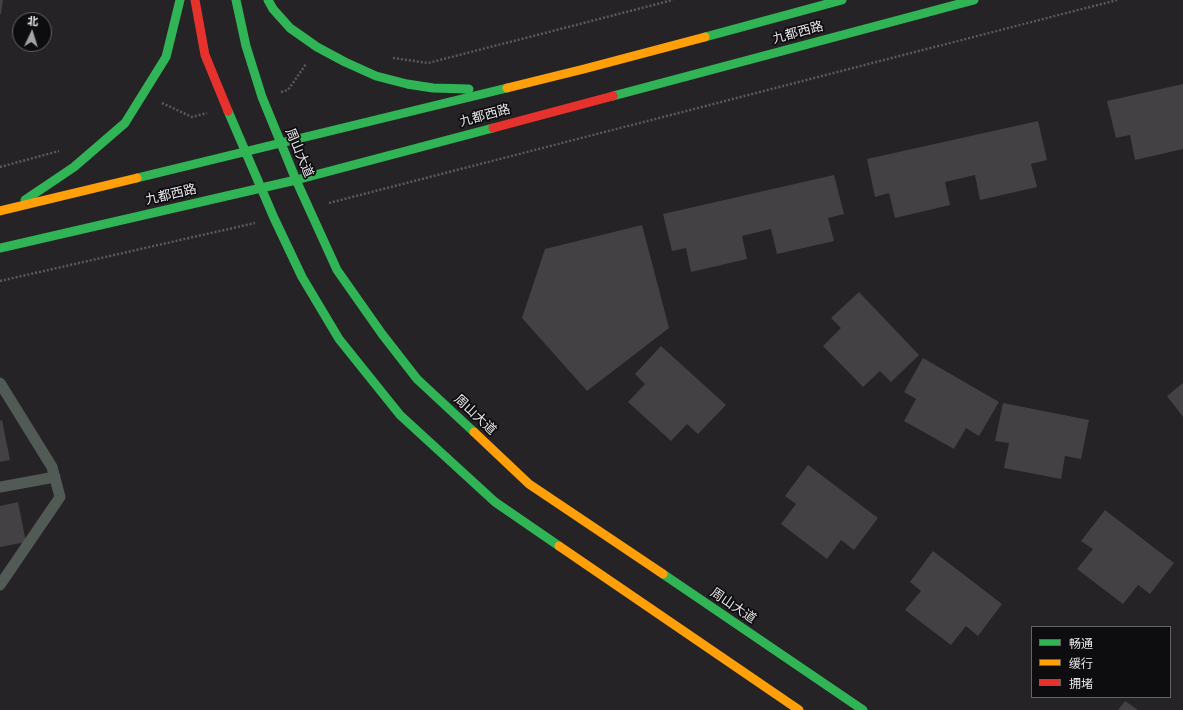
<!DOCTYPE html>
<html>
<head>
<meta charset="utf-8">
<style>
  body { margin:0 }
  #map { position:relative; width:1183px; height:710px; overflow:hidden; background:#252326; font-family:Helvetica,"Noto Sans SC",sans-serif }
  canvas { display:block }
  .legend { position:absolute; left:1031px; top:626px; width:140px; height:72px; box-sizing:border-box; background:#0d0c0e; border:1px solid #656366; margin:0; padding:5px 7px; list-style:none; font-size:12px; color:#e8e6e9 }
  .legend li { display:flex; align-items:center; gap:8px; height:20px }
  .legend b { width:20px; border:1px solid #656366 }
  .north { position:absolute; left:12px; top:12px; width:40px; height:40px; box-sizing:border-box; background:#0d0c0e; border:1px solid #656366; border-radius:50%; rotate:4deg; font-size:11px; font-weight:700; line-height:16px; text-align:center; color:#e8e6e9 }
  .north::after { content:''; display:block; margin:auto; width:14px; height:18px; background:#a4a2a5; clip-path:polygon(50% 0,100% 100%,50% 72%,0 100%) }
</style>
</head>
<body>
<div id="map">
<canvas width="1183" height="710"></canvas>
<ul class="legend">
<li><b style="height:5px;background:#30b455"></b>畅通</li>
<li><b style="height:5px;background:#ff9f0a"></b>缓行</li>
<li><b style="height:5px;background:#e5322d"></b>拥堵</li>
</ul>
<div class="north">北</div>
</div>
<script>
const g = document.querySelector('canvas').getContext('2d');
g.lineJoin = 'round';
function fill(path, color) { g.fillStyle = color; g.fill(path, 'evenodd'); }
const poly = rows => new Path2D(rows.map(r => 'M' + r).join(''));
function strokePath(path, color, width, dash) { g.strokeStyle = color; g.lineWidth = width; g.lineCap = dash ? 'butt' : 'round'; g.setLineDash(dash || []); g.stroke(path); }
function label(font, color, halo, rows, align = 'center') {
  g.font = font + ' Helvetica,"Noto Sans SC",sans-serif'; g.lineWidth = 3.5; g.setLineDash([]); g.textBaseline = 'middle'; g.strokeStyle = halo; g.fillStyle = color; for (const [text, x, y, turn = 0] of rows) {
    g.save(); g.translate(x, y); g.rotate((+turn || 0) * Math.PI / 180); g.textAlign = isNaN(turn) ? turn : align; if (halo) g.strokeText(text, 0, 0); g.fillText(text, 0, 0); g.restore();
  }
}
fill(poly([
  [0,0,3,0,1,14,0,14],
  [1183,84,1183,149,1135,160,1130,135,1116,138,1107,101],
  [1038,121,1047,160,1031,164,1037,187,980,200,975,175,945,182,950,205,895,218,889,193,875,197,867,159],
  [834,175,844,214,828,218,834,241,777,254,771,229,742,236,747,259,691,272,686,248,672,251,663,214],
  [642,225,669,328,587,391,522,318,545,249],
  [859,292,919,355,891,382,880,371,863,387,823,346,841,328,831,318],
  [661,346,726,405,698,434,687,424,671,441,628,402,645,384,635,374],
  [923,358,999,402,979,436,966,428,954,449,904,421,916,399,904,392],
  [1183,383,1183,417,1167,396],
  [1003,403,1089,420,1081,459,1065,456,1061,479,1004,468,1009,443,995,441],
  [2,420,10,460,0,462,0,421],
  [808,465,878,518,854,550,841,540,827,559,781,524,796,504,785,496],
  [18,502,26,542,0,547,0,506],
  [1105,510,1174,563,1150,594,1138,585,1123,604,1077,569,1093,549,1081,541],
  [933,551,1002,604,978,636,966,626,951,645,905,610,921,591,910,582],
  [1125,701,1138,710,1118,710]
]), '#434143');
strokePath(poly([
  [393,58,428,63,673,0],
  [281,92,288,90,306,64],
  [162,103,192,117,207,113],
  [0,167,59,151],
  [329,203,1117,0],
  [0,281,255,223]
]), '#575c59', 2.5, [2, 2]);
strokePath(poly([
  [0,383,52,467,60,497,0,585],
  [0,487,55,477]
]), '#515a54', 11);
strokePath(poly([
  [236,0,246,46,262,97,296,180,337,270,382,334,417,379,474,432],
  [268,0,273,9,290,28,317,47,345,62,376,76,407,84,433,88,469,89],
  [705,37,842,0],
  [613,96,974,0],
  [228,111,274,218,302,277,339,339,400,415,495,502,559,546],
  [137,178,507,88],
  [25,200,74,167,125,123,166,57,180,0],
  [0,248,296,180,493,128],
  [663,574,863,710]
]), '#30b455', 9);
strokePath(poly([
  [507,88,584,69,705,37],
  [0,211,137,178],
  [474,432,529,484,663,574],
  [559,546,799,710]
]), '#ff9f0a', 9);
strokePath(poly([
  [195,0,205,55,228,111],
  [493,128,613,96]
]), '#e5322d', 9);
label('13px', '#e8e6e9', '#0d0c0e', [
  ["九都西路",798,33,-15],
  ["九都西路",485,116,-15],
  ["周山大道",299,153,67],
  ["九都西路",171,195,-13],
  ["周山大道",475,415,43],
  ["周山大道",733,606,34]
]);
</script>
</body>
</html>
